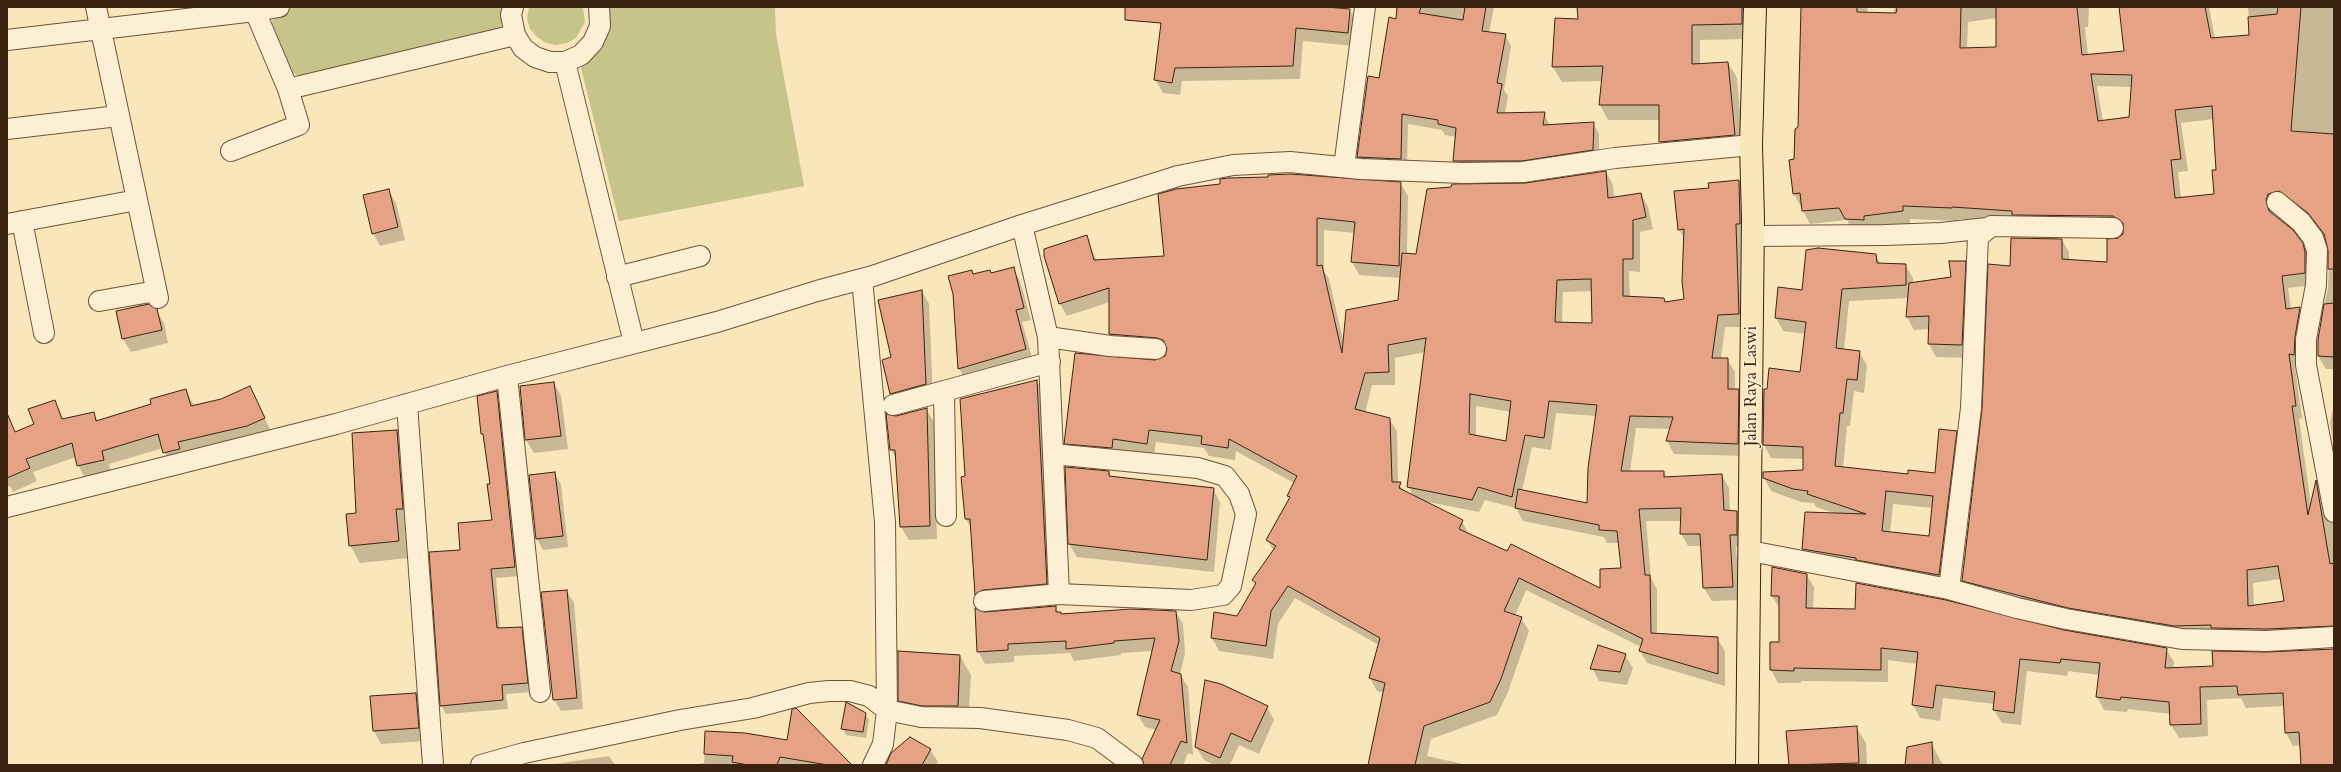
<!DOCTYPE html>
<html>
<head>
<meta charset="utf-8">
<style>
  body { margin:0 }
  #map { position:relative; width:2341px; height:772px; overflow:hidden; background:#fae6bb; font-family:Cardo,serif }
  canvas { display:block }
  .frame { position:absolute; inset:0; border:8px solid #3b2310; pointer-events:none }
</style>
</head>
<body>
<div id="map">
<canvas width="2341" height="772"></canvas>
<div class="frame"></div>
</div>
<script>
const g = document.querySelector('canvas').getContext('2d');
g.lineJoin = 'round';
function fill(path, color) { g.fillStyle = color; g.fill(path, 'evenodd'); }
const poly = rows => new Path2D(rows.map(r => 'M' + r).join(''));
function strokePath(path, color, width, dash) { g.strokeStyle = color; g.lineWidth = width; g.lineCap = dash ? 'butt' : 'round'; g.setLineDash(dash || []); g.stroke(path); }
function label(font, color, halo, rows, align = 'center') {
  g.font = font + ' Cardo,serif'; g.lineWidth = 3; g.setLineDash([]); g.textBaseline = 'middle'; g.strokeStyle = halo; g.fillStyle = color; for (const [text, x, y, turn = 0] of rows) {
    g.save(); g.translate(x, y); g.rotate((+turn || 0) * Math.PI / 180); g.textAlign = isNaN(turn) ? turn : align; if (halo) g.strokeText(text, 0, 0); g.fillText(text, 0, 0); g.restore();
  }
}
fill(poly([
  [282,7,503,7,501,29,320,75,297,75,283,68,270,24],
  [529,7,583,7,585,22,576,38,567,43,556,45,546,43,537,37,530,29,527,19],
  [610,7,775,7,776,34,804,186,619,221,580,64,599,47,608,33]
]), '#c6c38b');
fill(poly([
  [1160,7,1341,7,1341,9,1350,10,1358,24,1355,46,1303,41,1300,79,1182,81,1180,95,1163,93,1155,79,1162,27,1159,23],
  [1398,7,1494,7,1489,33,1505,35,1511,46,1504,90,1508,96,1505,114,1544,113,1550,126,1593,123,1599,134,1599,160,1461,172,1454,161,1456,137,1445,135,1442,130,1408,124,1407,170,1364,168,1358,157,1397,20],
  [1578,7,1753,7,1750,39,1700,40,1700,64,1728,63,1737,78,1743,150,1669,157,1660,142,1660,120,1608,120,1600,105,1602,81,1562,82,1553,67,1579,20],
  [1802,7,1867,7,1874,64,1897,62,1894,7,2089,7,2088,27,2085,27,2088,55,2125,52,2139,7,2209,7,2215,39,2250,36,2248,7,2334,7,2334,261,2326,238,2317,226,2287,203,2276,207,2272,214,2302,244,2310,257,2312,285,2288,288,2291,310,2300,308,2307,321,2301,367,2295,367,2302,418,2299,419,2311,505,2317,482,2323,493,2329,522,2334,524,2334,638,2219,641,1970,593,1963,580,2011,267,2062,240,2069,252,2069,261,2108,263,2124,230,1959,219,1959,221,1910,219,1910,224,1853,232,1847,220,1810,224,1794,194,1795,160,1799,128],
  [1997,18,1997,48,1967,49,1968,22],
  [2097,86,2132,87,2130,118,2103,121],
  [2214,119,2217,170,2215,195,2181,198,2178,172,2188,171,2181,123],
  [2281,579,2285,601,2254,606,2253,583],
  [1606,172,1613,185,1614,198,1641,194,1648,207,1653,229,1640,232,1640,272,1629,271,1630,298,1663,299,1666,303,1685,300,1685,240,1679,229,1710,189,1739,181,1746,193,1745,327,1725,327,1721,359,1727,359,1735,372,1735,390,1738,390,1745,403,1745,456,1674,454,1667,441,1670,429,1636,428,1630,472,1663,472,1667,478,1722,475,1729,488,1730,512,1737,512,1744,524,1744,547,1736,547,1740,600,1712,601,1704,588,1702,546,1688,546,1681,533,1681,521,1646,521,1651,578,1657,589,1657,635,1717,638,1725,651,1725,686,1647,663,1640,651,1641,647,1526,590,1515,616,1521,618,1529,631,1508,692,1497,715,1431,739,1427,756,1467,765,1369,765,1384,693,1377,691,1370,678,1379,645,1295,598,1278,624,1273,659,1219,651,1212,638,1238,617,1256,585,1253,580,1274,551,1267,540,1290,499,1288,496,1294,483,1236,451,1235,460,1209,456,1204,448,1156,442,1154,456,1072,456,1065,443,1156,361,1166,356,1165,350,1117,347,1110,334,1110,302,1067,316,1060,304,1086,236,1097,261,1165,257,1400,183,1408,196,1407,254,1417,255,1525,184],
  [1324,230,1355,233,1352,262,1359,275,1401,278,1399,301,1344,344,1329,279,1324,271],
  [1593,291,1593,324,1562,323,1563,292],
  [1425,352,1408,486,1414,497,1406,493,1398,483,1397,431,1389,419,1365,413,1372,385,1395,385,1395,358],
  [1476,406,1511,412,1507,442,1476,436],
  [1556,413,1596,416,1588,505,1522,491,1532,447,1551,450],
  [1485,500,1516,508,1523,521,1604,537,1607,543,1619,543,1622,569,1601,589,1469,535,1462,521,1423,501,1479,512],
  [388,190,396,203,405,240,380,246,373,233],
  [1875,255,1881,264,1905,265,1913,278,1913,284,1952,278,1965,262,1972,275,1969,358,1936,357,1929,344,1930,329,1914,330,1907,317,1909,298,1849,301,1844,350,1859,352,1867,365,1864,393,1854,391,1850,426,1847,426,1843,468,1909,475,1936,474,1956,432,1963,445,1946,588,1810,562,1803,549,1837,514,1816,507,1814,503,1801,502,1771,491,1764,478,1804,471,1804,459,1771,458,1764,445,1768,390,1801,373,1806,334,1783,331,1776,318,1803,291],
  [1893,504,1933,508,1929,538,1890,533],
  [2329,265,2334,266,2334,369,2326,369,2318,356,2318,340,2328,287],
  [1013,268,1020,281,1031,320,1022,322,1033,361,966,381,959,368,973,275,991,274],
  [922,291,929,304,933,397,898,407,891,394,892,358],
  [156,310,164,323,168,343,131,352,123,339,117,312],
  [1037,381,1044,394,1054,596,983,607,976,594,971,528,966,519,967,477],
  [554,383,561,396,568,449,534,453,526,440,521,387],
  [249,387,271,431,171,466,163,448,109,464,111,473,85,478,78,465,76,457,33,472,37,481,13,492,10,486,7,487,7,437,35,425,55,401,64,420,94,413,98,422,152,405,186,390,194,406,221,400],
  [496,392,502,401,520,576,496,578,500,629,521,628,526,637,532,692,506,694,508,709,446,714,441,705,461,550,493,521,491,484,485,439,482,434,478,397],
  [2334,404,2334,447,2330,423],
  [926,409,934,422,937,539,909,540,901,527,896,459,891,449,896,417],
  [397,431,407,449,412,526,405,527,408,558,360,563,350,545],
  [1109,472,1112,478,1213,489,1220,502,1214,572,1077,557,1069,544],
  [554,473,561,484,568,547,543,550,537,539],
  [1806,574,1814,587,1813,610,2063,631,2166,649,2174,662,2173,669,2214,667,2268,653,2334,650,2334,765,2302,765,2301,745,2293,746,2286,733,2284,706,2246,708,2241,698,2207,700,2208,736,2179,738,2171,725,2171,714,2128,709,2127,712,2104,710,2097,697,2099,675,2068,671,2067,676,2027,671,2021,725,2002,723,1994,710,1995,704,1943,698,1940,721,1920,718,1913,705,1918,664,1888,660,1888,682,1801,681,1801,683,1778,683,1771,670,1771,643,1780,643,1780,609,1772,596],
  [567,591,574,603,583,709,561,711,554,699],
  [1055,607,1061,615,1176,612,1183,624,1185,654,1180,674,1188,687,1193,755,1188,753,1183,765,1144,765,1143,759,1157,730,1145,727,1138,715,1153,651,1121,653,1121,655,1074,661,1070,653,1014,656,1014,662,985,664,978,651,985,613],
  [1625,655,1633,668,1627,685,1599,681,1592,668],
  [960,656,971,675,968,725,911,720,899,700],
  [416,694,423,707,426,741,381,744,374,731],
  [1267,707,1274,720,1259,754,1239,745,1230,765,1214,765,1204,760,1196,747],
  [865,714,869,720,866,738,846,735,842,728],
  [1856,727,1866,743,1867,765,1790,765,1787,732],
  [706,732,850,765,693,765,704,763],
  [1931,743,1943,765,1906,765],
  [930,749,938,762,936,765,900,765],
  [609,756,615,765,548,765]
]), '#0003');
const building = poly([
  [1125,7,1326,7,1350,9,1348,33,1296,28,1293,66,1175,68,1172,83,1154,80,1161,23,1125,20,1125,7],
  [1397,7,1421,7,1419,13,1463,20,1465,7,1486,7,1482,31,1506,34,1497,83,1502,84,1497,113,1545,112,1543,125,1594,122,1593,150,1522,161,1453,161,1456,128,1438,124,1438,120,1402,114,1401,159,1357,157,1368,76,1379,78,1389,17,1396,19,1397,7],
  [1577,7,1742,7,1742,24,1692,25,1692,64,1728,62,1735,135,1659,142,1659,105,1599,105,1603,66,1552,67,1555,18,1578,19,1577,7],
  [1801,7,1857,7,1857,12,1896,13,1897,7,1961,7,1960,48,1996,47,1996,7,2077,7,2082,55,2124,51,2119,7,2205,7,2211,38,2249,35,2248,17,2277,14,2278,7,2301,7,2291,131,2334,134,2334,269,2328,269,2328,250,2324,234,2308,213,2279,191,2268,194,2266,200,2269,211,2293,230,2303,243,2305,252,2305,273,2282,276,2286,309,2300,307,2295,337,2294,355,2289,354,2296,406,2292,406,2308,515,2316,480,2330,564,2334,563,2334,626,2267,629,2211,628,2211,625,2174,626,2068,608,1962,581,1982,409,1988,264,2010,266,2011,238,2062,239,2062,259,2107,262,2107,239,2118,238,2123,234,2123,223,2113,216,2012,215,2012,211,1952,207,1952,208,1903,206,1903,211,1864,216,1864,220,1845,219,1839,208,1802,211,1800,193,1793,194,1789,160,1794,159,1795,129,1798,127,1801,7],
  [2091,74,2132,75,2129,117,2098,121,2091,74],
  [2212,106,2216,170,2212,170,2214,194,2175,198,2171,160,2181,159,2175,110,2212,106],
  [2278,566,2284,601,2248,606,2247,570,2278,566],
  [1606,171,1608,198,1641,193,1646,217,1633,220,1633,259,1623,259,1623,296,1664,298,1665,302,1684,299,1682,281,1684,229,1678,230,1674,191,1709,188,1708,183,1739,180,1740,224,1736,224,1739,314,1718,315,1712,358,1728,358,1728,389,1739,389,1738,444,1666,441,1673,417,1630,416,1621,471,1664,471,1664,477,1722,474,1724,510,1737,511,1737,535,1730,535,1733,587,1703,588,1700,534,1680,534,1681,508,1639,509,1645,575,1650,575,1651,633,1718,637,1718,674,1639,651,1643,639,1519,578,1504,611,1522,617,1501,679,1490,702,1424,726,1415,765,1368,765,1385,683,1369,678,1380,638,1288,586,1271,611,1266,646,1211,638,1214,612,1237,616,1256,583,1252,580,1276,546,1266,540,1290,497,1287,496,1297,476,1229,439,1228,448,1201,444,1202,436,1149,430,1147,444,1113,439,1112,448,1064,444,1075,353,1155,360,1165,356,1167,349,1163,340,1157,338,1109,334,1109,288,1059,304,1044,256,1044,249,1087,235,1094,260,1164,256,1158,194,1176,189,1220,184,1220,179,1228,178,1268,177,1268,175,1290,174,1401,182,1399,266,1351,262,1355,222,1317,218,1317,266,1322,265,1342,353,1346,310,1398,300,1402,253,1416,254,1427,189,1451,187,1452,184,1525,183,1606,171],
  [1591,279,1592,323,1555,322,1557,280,1591,279],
  [1426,338,1407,487,1472,500,1478,487,1512,497,1525,435,1544,438,1549,401,1597,405,1588,468,1587,503,1518,489,1515,508,1599,525,1599,530,1617,531,1621,568,1600,569,1600,588,1511,544,1507,551,1459,529,1463,520,1399,488,1401,482,1392,482,1390,418,1355,409,1365,373,1389,372,1388,345,1426,338],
  [1470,394,1511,401,1506,441,1469,434,1470,394],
  [389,189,398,227,372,234,363,195,389,189],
  [1818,248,1876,254,1877,263,1906,264,1906,285,1842,289,1836,348,1860,351,1857,380,1847,379,1843,413,1840,413,1835,466,1908,474,1908,470,1935,473,1939,429,1957,431,1939,575,1856,560,1856,558,1802,549,1805,512,1866,514,1807,494,1808,491,1793,489,1763,478,1763,472,1803,470,1803,447,1763,445,1764,389,1767,389,1769,368,1800,372,1806,322,1775,318,1778,287,1802,290,1806,250,1818,248],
  [1886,491,1933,496,1929,536,1882,531,1886,491],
  [1949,261,1966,261,1962,345,1928,344,1929,316,1906,317,1909,283,1951,277,1949,261],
  [1014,267,1024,308,1016,310,1026,349,958,369,953,294,948,276,972,270,973,274,990,270,991,273,1014,267],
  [922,290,926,384,890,394,882,360,891,357,878,300,922,290],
  [2334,303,2334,357,2318,356,2318,340,2324,304,2334,303],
  [149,304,157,309,162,330,122,339,116,311,149,304],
  [1037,380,1047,584,983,590,975,595,970,519,965,519,961,477,965,476,960,399,1037,380],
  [554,382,561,436,525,440,520,386,554,382],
  [250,386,265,418,247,426,178,442,180,449,163,453,158,434,102,451,104,460,77,466,72,443,26,459,30,468,7,478,7,413,15,432,34,424,28,409,55,400,62,419,94,412,96,421,151,404,150,399,186,389,191,406,221,399,250,386],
  [497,391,515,567,491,569,497,628,522,627,528,683,502,685,503,700,440,706,429,552,460,550,458,523,492,520,487,484,490,484,483,434,481,434,477,396,497,391],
  [927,408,930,526,900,527,895,450,890,450,886,414,896,416,927,408],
  [397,430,403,509,396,509,399,541,349,546,346,514,356,513,352,433,397,430],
  [1065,467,1109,471,1109,476,1214,488,1207,560,1068,544,1065,467],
  [555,472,563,536,536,539,529,475,555,472],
  [1772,567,1807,574,1806,608,1855,609,1856,583,1946,600,2064,630,2167,648,2165,668,2213,666,2212,651,2267,652,2334,649,2334,765,2301,765,2299,732,2285,733,2283,693,2238,695,2237,686,2200,687,2201,724,2170,725,2169,702,2121,697,2120,700,2096,697,2100,663,2061,659,2060,663,2020,659,2014,713,1993,710,1995,692,1936,685,1933,708,1912,705,1918,652,1881,648,1881,670,1794,668,1794,671,1770,670,1770,642,1779,642,1779,596,1771,596,1772,567],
  [567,590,577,698,553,700,541,592,567,590],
  [1056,606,1056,612,1061,612,1061,614,1131,609,1176,611,1179,641,1171,671,1181,674,1187,743,1181,741,1170,765,1144,765,1142,759,1160,720,1137,715,1155,638,1114,641,1114,643,1066,649,1066,641,1008,644,1008,650,977,652,975,608,985,612,1056,606],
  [1598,645,1626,654,1620,672,1590,669,1598,645],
  [898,651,960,655,958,706,922,706,898,701,898,651],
  [1205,680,1221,684,1268,706,1251,742,1231,733,1220,758,1195,747,1205,680],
  [416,693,419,728,373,731,370,696,416,693],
  [846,702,866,713,863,732,841,729,846,702],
  [796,708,852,765,828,765,780,757,777,765,748,765,732,762,733,756,704,754,705,731,745,733,787,740,792,709,796,708],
  [1857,726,1859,763,1789,765,1786,731,1857,726],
  [910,737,931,749,922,765,886,765,891,753,910,737],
  [1932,742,1933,765,1905,765,1907,747,1932,742]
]);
fill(building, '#e6a284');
strokePath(building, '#3b2310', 1);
const street = poly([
  [96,7,158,298],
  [513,7,511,15,515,35,523,48,535,57,550,62,565,62,581,55,593,42,600,26,599,7],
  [255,11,279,7],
  [7,40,255,11,288,89,515,35],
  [565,62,634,343],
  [7,129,118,116],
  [231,151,299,125,288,89],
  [1344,167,1365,7],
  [2277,202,2301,222,2313,238,2317,250,2316,285,2306,339,2306,365,2334,512],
  [22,221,44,333],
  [7,224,137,200],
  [1022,225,1048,337,1059,594,1191,600,1223,595,1231,586,1246,514,1239,494,1225,476,1198,468,1053,454],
  [1753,236,1885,235,1941,233,1987,228],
  [617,277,700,256],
  [862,279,885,522,887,710,883,744,873,765],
  [99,301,156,291],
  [1048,337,1110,346,1156,349],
  [507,376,540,692],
  [944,391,946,516],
  [407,404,433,765],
  [893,405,1050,362],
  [7,507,336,424,507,376,717,322,817,291,873,276,1022,225,1178,176,1233,165,1290,162,1361,169,1463,173,1523,172,1615,158,1751,145],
  [1750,551,1949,589,2017,608,2066,619,2182,639,2267,641,2334,637],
  [1949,589,1971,408,1978,237,1991,226,2113,228],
  [984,601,1059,594],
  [481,765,524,753,680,720,753,708,809,693,829,691,850,691,869,696,887,710,921,717,980,718,1068,730,1097,738,1133,765]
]);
const primary = poly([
  [1747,765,1753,219,1751,145,1755,7]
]);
strokePath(street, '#6b543b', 22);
strokePath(primary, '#3b2310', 24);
strokePath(street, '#fcefd3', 20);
strokePath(primary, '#fae6bb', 22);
label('17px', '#3b2310', '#fcefd3', [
  ["Jalan Raya Laswi",1752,386,-90]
]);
</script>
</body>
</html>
